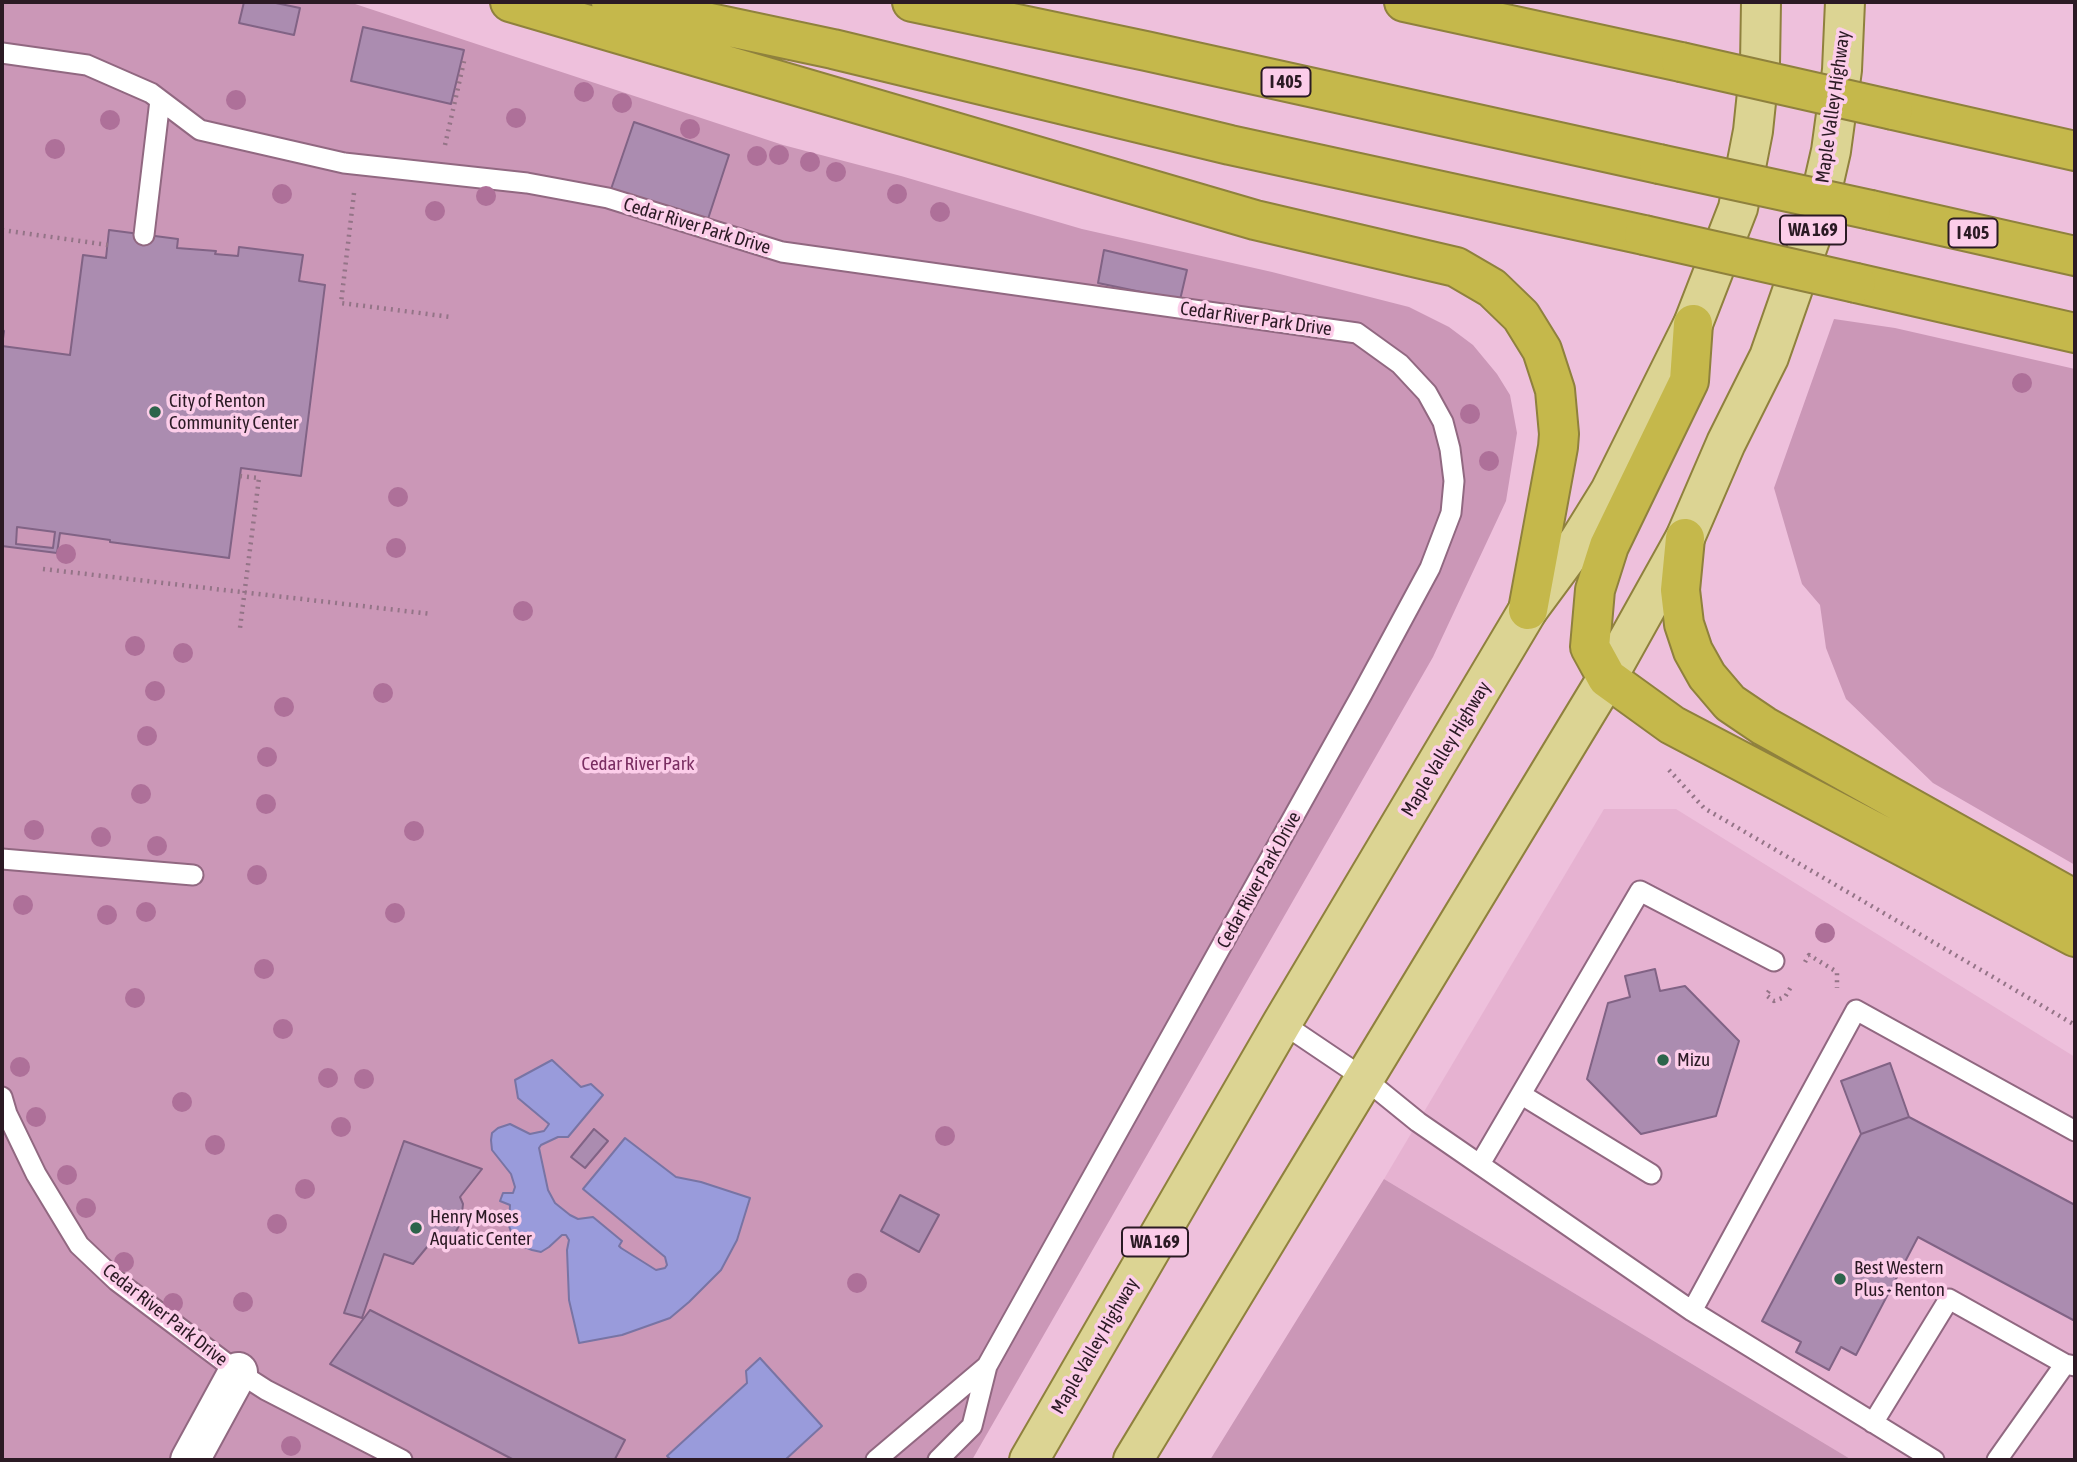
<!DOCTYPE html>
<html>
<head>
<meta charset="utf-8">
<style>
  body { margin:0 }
  #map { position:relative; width:2077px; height:1462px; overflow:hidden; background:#eec0dc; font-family:"Asap Condensed",sans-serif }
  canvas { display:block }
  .frame { position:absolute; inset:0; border:4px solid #2b1a24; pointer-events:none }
</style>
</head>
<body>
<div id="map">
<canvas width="2077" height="1462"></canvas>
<div class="frame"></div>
</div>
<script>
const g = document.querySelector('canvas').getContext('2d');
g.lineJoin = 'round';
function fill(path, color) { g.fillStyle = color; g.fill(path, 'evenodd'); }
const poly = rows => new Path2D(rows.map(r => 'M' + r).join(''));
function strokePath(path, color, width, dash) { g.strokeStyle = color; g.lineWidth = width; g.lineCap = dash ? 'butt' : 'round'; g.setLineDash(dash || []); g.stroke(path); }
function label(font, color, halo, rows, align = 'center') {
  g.font = font + ' "Asap Condensed",sans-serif'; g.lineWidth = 7; g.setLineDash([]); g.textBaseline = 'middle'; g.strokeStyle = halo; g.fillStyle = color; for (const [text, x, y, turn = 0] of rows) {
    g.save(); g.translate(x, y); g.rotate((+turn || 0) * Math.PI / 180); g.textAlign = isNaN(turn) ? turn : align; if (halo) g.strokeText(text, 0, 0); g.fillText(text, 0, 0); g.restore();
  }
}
fill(poly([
  [1604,809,1676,809,2075,1057,2075,1460,1852,1460,1384,1179]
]), '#e6b2d1');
fill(poly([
  [2,2,349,2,783,145,901,176,1082,229,1272,272,1409,307,1449,327,1473,345,1497,374,1510,395,1517,433,1506,501,1433,657,972,1460,2,1460],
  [1834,319,1895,328,2075,369,2075,865,1933,783,1846,699,1826,648,1820,605,1802,584,1774,488],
  [1384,1179,1852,1460,1210,1460]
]), '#cb97b7');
const water = poly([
  [552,1060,581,1087,591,1084,603,1095,568,1137,558,1137,541,1145,539,1148,548,1190,555,1203,570,1215,578,1219,593,1217,622,1241,619,1246,621,1248,656,1270,665,1268,667,1265,665,1257,583,1189,625,1138,676,1177,701,1182,750,1198,737,1240,721,1270,689,1302,670,1318,622,1335,579,1343,569,1300,567,1250,569,1240,566,1235,562,1235,549,1247,541,1252,532,1250,515,1243,509,1226,510,1205,500,1201,503,1193,513,1193,515,1187,511,1174,492,1150,491,1140,492,1133,498,1128,510,1124,530,1134,544,1131,547,1127,549,1124,518,1098,515,1080,552,1060],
  [760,1358,822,1426,785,1460,671,1460,667,1456,747,1383,746,1371,760,1358]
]);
fill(water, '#999bdb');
strokePath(water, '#7874a4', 2);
const building = poly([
  [244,2,271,2,300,8,294,35,239,23,244,2],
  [363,27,464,50,451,104,351,81,363,27],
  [634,122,729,155,706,225,610,192,634,122],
  [109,230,178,239,177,248,216,251,215,254,238,256,239,247,303,255,299,281,325,285,301,476,241,468,229,558,110,542,110,540,60,533,57,553,2,546,2,330,4,331,2,346,70,355,83,255,106,258,109,230],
  [17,527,55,532,53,548,16,544,17,527],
  [1104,250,1187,270,1180,300,1098,283,1104,250],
  [1655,969,1660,991,1685,986,1739,1041,1716,1116,1641,1134,1587,1079,1608,1003,1630,997,1625,976,1655,969],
  [1890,1063,1909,1117,1861,1134,1841,1081,1890,1063],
  [1909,1117,2075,1205,2075,1321,1918,1237,1856,1355,1841,1347,1829,1370,1796,1352,1801,1342,1762,1321,1861,1134,1909,1117],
  [594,1129,608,1141,585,1168,571,1157,594,1129],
  [404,1141,482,1169,460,1197,463,1204,461,1222,455,1233,445,1242,433,1247,427,1247,413,1264,384,1254,362,1318,344,1313,404,1141],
  [900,1195,939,1215,919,1252,881,1231,900,1195],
  [370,1310,625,1440,615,1459,618,1460,514,1460,330,1364,370,1310]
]);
fill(building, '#ab8cb0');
strokePath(building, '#816385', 2);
const service = poly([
  [2,53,87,65,151,93,200,130,344,163,527,183,608,198,782,252,1357,333,1400,364,1427,393,1443,422,1450,449,1454,481,1451,513,1430,568,1362,694,987,1366],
  [144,235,160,100],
  [2,859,193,875],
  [1282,1023,1365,1079,1418,1122,1692,1311,1934,1460],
  [1522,1095,1651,1174],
  [2,1097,7,1114,36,1174,79,1245,117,1281,238,1372,266,1390,402,1460],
  [1480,1164,1640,891,1774,961],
  [1692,1311,1856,1010,2075,1131],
  [1873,1423,1949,1299,2065,1364],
  [876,1460,987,1366,972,1426,938,1460],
  [1997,1460,2065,1364,2075,1366]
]);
const minor = poly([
  [190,1460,238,1372]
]);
const primary = poly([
  [1029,1460,1282,1023,1528,610,1579,541,1610,491,1693,324,1738,208,1753,131,1760,64,1761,2],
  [1133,1460,1607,678,1685,538,1726,443,1769,357,1812,234,1831,151,1842,70,1845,2]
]);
const motorway = poly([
  [510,2,1255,220,1456,267,1492,288,1521,316,1542,350,1555,390,1559,434,1558,447,1528,610],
  [611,2,833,49,1230,145,1644,235],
  [912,2,1146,51,1659,164],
  [1404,2,1681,62],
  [1893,110,2075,151],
  [1871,210,2075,256],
  [1856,283,2075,333],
  [1693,324,1689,381,1609,546,1595,590,1590,647,1607,678,1672,725,2075,937],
  [1685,538,1680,590,1684,624,1693,651,1707,676,1730,703,1764,726,2075,900]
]);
strokePath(service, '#916881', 23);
strokePath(minor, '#916881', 42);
strokePath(primary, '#8f813d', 42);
strokePath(motorway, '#8f813d', 42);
strokePath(poly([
  [445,145,465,57],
  [354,193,341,303,451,317],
  [2,230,108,245],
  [240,476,259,478,240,628],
  [43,569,431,614],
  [1669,770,1704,808,2075,1025],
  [1805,962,1809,955,1837,972,1837,988],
  [1769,991,1766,995,1774,1001,1785,997,1792,985]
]), '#947487', 4.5, [2, 5]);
strokePath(service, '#fff', 19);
strokePath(minor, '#fff', 38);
strokePath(primary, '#dcd493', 38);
strokePath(motorway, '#c5b84b', 38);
const motorwayBridge = poly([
  [1681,62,1893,110],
  [1659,164,1871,210],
  [1644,235,1856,283]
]);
strokePath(motorwayBridge, '#8f813d', 42, []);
strokePath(motorwayBridge, '#c5b84b', 38);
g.fillStyle = '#ae7099';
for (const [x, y] of [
  [584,92],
  [236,100],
  [622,103],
  [516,118],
  [110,120],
  [690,129],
  [55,149],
  [779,155],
  [757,156],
  [810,162],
  [836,172],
  [282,194],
  [897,194],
  [486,196],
  [435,211],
  [940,212],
  [2022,383],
  [1470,414],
  [1489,461],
  [398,497],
  [396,548],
  [66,554],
  [523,611],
  [135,646],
  [183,653],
  [155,691],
  [383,693],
  [284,707],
  [147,736],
  [267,757],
  [141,794],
  [266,804],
  [34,830],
  [414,831],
  [101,837],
  [157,846],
  [257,875],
  [23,905],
  [146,912],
  [395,913],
  [107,915],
  [1825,933],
  [264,969],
  [135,998],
  [283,1029],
  [20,1067],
  [328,1078],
  [364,1079],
  [182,1102],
  [36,1117],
  [341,1127],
  [945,1136],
  [215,1145],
  [67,1175],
  [305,1189],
  [86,1208],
  [277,1224],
  [124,1262],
  [857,1283],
  [243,1302],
  [173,1303],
  [291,1446]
]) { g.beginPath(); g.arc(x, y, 10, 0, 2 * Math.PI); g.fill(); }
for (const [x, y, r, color] of [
  [155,412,7,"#2d644b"],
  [1663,1060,7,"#2d644b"],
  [416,1228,7,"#2d644b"],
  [1840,1279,7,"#2d644b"]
]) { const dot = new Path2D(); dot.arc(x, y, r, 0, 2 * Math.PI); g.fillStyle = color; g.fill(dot); strokePath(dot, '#fccde9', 2.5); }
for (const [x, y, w] of [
  [1286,82,49],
  [1813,230,66],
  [1973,233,49],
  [1155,1242,66]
]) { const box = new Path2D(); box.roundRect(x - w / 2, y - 14.5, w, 29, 5); g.fillStyle = '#fccde9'; g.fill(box); strokePath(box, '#2b1a24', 2); }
label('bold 18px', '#2b1a24', null, [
  ["I 405",1286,82],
  ["WA 169",1813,230],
  ["I 405",1973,233],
  ["WA 169",1155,1242]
]);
label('19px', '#2b1a24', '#fccde9', [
  ["Maple Valley Highway",1833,107,-82],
  ["Cedar River Park Drive",697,226,17],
  ["Cedar River Park Drive",1256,319,8],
  ["Maple Valley Highway",1446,749,-59],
  ["Cedar River Park Drive",1259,880,-61],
  ["Cedar River Park Drive",165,1315,38],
  ["Maple Valley Highway",1095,1346,-60]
]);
label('19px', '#2b1a24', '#fccde9', [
  ["City of Renton",169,401],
  ["Community Center",169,423],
  ["Mizu",1677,1060],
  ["Henry Moses",430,1217],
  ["Aquatic Center",430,1239],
  ["Best Western",1854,1268],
  ["Plus - Renton",1854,1290]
], 'left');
label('19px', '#7a2e62', '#fccde9', [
  ["Cedar River Park",638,764]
]);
</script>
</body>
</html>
